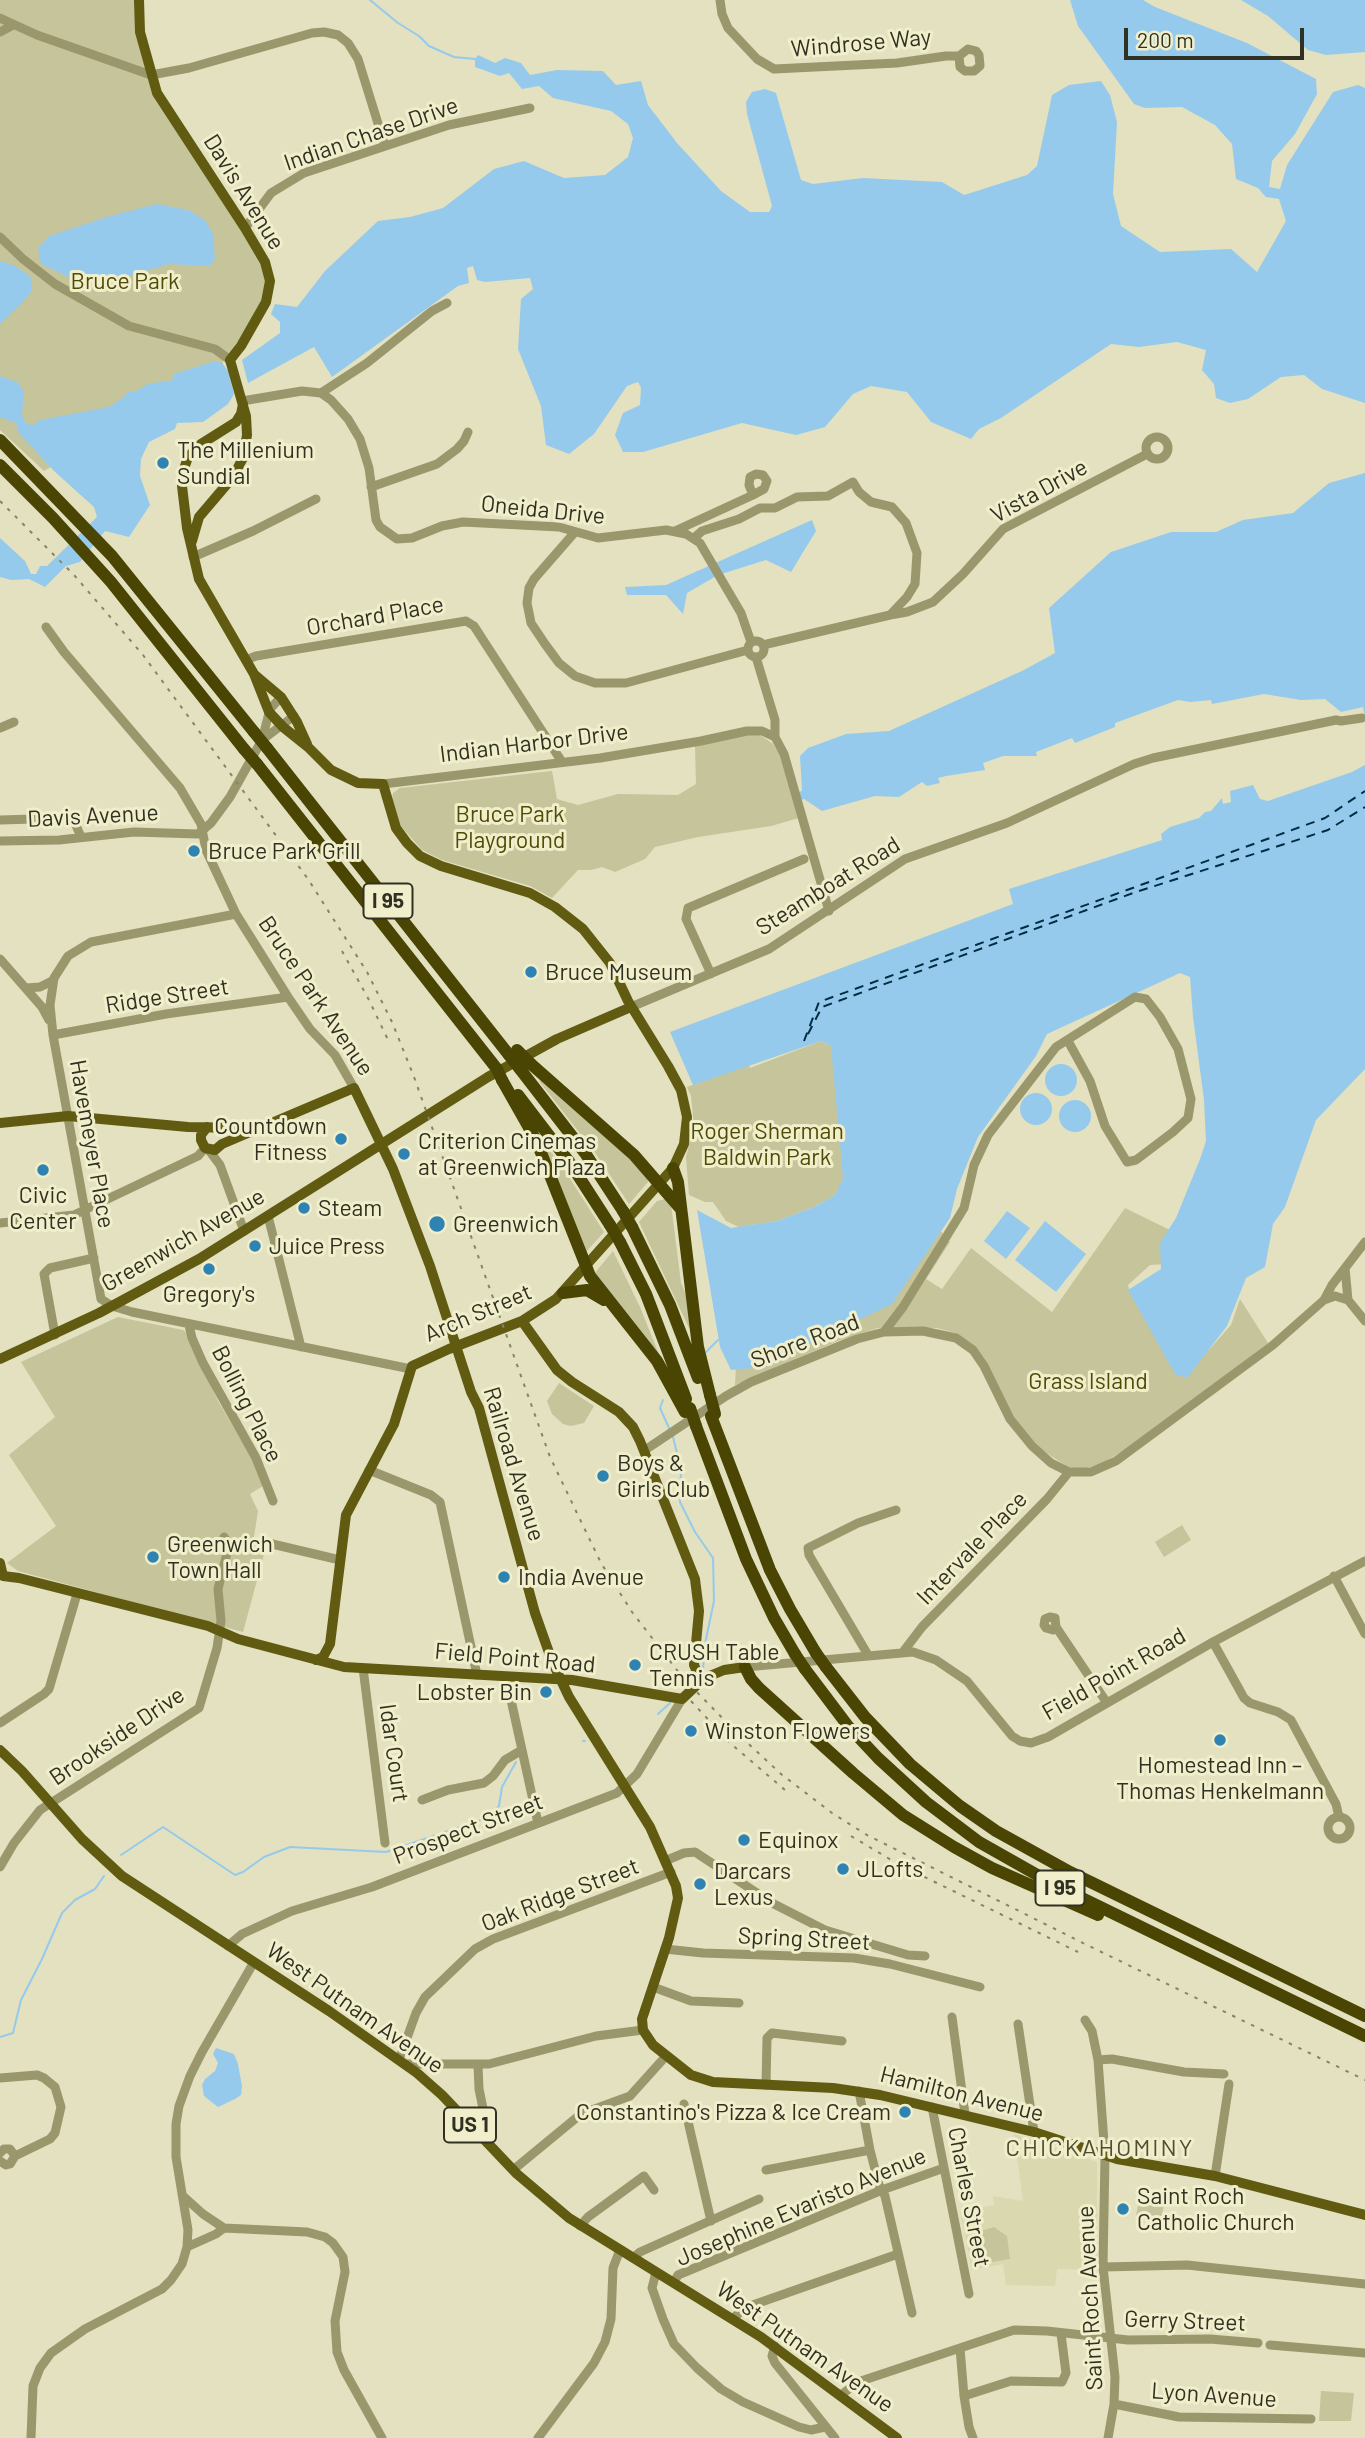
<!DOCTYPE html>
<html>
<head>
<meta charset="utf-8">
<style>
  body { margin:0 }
  #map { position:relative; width:1365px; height:2438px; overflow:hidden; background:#e3e1bf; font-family:Barlow,sans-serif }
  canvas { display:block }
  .scale { position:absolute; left:1124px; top:28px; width:180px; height:32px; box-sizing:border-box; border:4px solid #313123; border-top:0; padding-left:9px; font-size:21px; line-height:24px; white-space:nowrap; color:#313123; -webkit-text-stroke:5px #f0eecb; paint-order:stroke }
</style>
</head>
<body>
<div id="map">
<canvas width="1365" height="2438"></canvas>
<div class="scale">200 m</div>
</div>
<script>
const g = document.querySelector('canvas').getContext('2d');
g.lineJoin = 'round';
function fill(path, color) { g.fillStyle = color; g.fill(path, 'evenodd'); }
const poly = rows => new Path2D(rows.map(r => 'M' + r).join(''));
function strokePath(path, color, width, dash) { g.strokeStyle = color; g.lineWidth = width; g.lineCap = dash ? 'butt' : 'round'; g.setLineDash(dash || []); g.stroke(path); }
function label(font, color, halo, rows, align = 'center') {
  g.font = font + ' Barlow,sans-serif'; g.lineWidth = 6; g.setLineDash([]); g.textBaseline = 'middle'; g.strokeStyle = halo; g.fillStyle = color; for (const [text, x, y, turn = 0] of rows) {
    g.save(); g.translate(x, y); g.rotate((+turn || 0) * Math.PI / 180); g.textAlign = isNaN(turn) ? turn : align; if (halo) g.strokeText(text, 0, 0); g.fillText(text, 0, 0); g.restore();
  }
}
fill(poly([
  [1014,2134,1097,2162,1097,2270,1057,2269,1055,2286,1006,2285,1003,2264,972,2270,960,2211,994,2205,993,2196,1023,2201]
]), '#dad8ae');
fill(poly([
  [0,0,136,0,145,64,258,258,266,275,264,298,238,346,223,360,223,370,44,471,0,430],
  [758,734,772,743,779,753,799,818,771,826,698,837,655,847,645,859,615,872,602,867,591,870,578,870,552,898,530,886,442,860,422,850,400,825,392,799,393,793,400,788,552,771,557,799,578,805,618,794,678,795,696,784,695,746,736,736],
  [821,1041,831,1046,833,1054,842,1144,843,1178,840,1186,835,1195,814,1207,777,1221,739,1227,726,1221,713,1202,705,1202,689,1195,686,1157,694,1126,691,1096,687,1087,749,1064,750,1068],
  [541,1080,647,1174,648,1182,629,1204,596,1154,539,1081],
  [543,1143,560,1163,604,1232,586,1252],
  [665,1199,671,1204,681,1283,688,1299,692,1327,689,1328,639,1222,657,1201],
  [1125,1208,1174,1232,1168,1264,1150,1265,1128,1285,1130,1293,1190,1371,1231,1325,1240,1299,1268,1343,1129,1447,1098,1466,1078,1469,1068,1467,1039,1448,1016,1421,1002,1397,985,1360,976,1347,955,1333,937,1328,878,1328,838,1341,735,1385,736,1365,940,1230,950,1242,926,1279,942,1289,971,1248,1052,1312],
  [613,1251,640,1307,662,1362,594,1274],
  [118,1317,183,1330,187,1333,218,1401,252,1459,263,1486,250,1494,258,1511,253,1543,266,1547,243,1632,18,1571,7,1563,56,1526,9,1455,55,1417,21,1362],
  [559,1383,594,1406,584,1423,571,1426,563,1424,552,1414,547,1401],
  [1182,1525,1191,1540,1164,1557,1155,1542],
  [1139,2201,1164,2205,1161,2219,1136,2216],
  [994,2227,1007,2236,1010,2259,980,2264,975,2260,971,2234],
  [1321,2391,1354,2393,1351,2421,1319,2421]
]), '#c6c49a');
fill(poly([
  [1070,0,1143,0,1155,7,1247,43,1316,79,1317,94,1295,134,1272,161,1269,187,1280,189,1287,165,1333,92,1358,85,1365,88,1365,403,1322,389,1304,375,1281,377,1248,399,1230,403,1216,398,1214,384,1202,370,1206,350,1177,342,1139,347,1111,344,1001,418,979,429,971,439,931,422,907,392,871,386,853,394,825,427,796,435,742,423,643,452,623,452,615,435,623,413,640,405,641,388,638,382,627,386,594,434,569,454,546,445,541,406,518,349,521,299,533,289,530,278,485,282,477,280,473,266,467,268,469,283,458,286,332,377,314,347,248,383,242,360,280,333,280,322,271,314,275,304,297,307,325,271,378,221,410,217,443,208,494,169,524,161,564,178,605,175,628,157,633,138,628,124,611,111,553,98,539,86,522,89,509,73,500,76,475,67,475,59,478,55,495,63,505,58,521,63,530,75,557,70,603,71,616,85,641,81,648,105,677,143,721,191,750,212,769,212,772,206,747,114,746,102,752,92,765,89,776,93,801,180,813,184,863,178,942,182,964,195,1027,175,1037,166,1052,95,1069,85,1101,81,1110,95,1117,122,1113,194,1121,226,1160,252,1231,249,1257,272,1286,221,1279,199,1266,197,1258,188,1236,179,1232,144,1215,125,1182,107,1145,108,1134,104,1078,26],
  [1241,0,1365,0,1365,52,1326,55,1308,50,1268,16],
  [157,204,188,210,205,220,213,234,215,259,210,266,169,264,121,278,77,281,41,264,38,248,49,236,110,216],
  [0,261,13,265,30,276,32,284,31,292,20,305,0,324],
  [215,361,223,364,228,371,234,394,228,404,203,422,177,423,175,429,149,442,141,459,140,476,150,505,129,537,105,531,80,562,66,566,45,587,29,579,11,580,0,577,0,538,25,561,31,574,36,574,40,566,47,566,97,517,94,507,54,471,19,433,16,423,0,417,0,376,17,382,24,391,22,415,26,424,33,425,40,420,109,407,124,397,128,392,135,392,148,384,173,380,174,374],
  [1365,473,1365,718,1363,707,1341,712,1325,699,1301,700,1264,694,1212,704,1211,700,1190,702,1178,700,1115,723,1115,727,1075,743,1072,738,1036,752,1037,756,1003,756,983,763,985,770,946,776,938,778,940,783,927,786,922,782,899,797,875,796,822,811,804,799,801,800,799,792,802,791,800,756,808,748,846,734,889,731,1024,670,1055,653,1049,608,1111,552,1171,532,1216,532,1243,520,1293,513,1329,483],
  [812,520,816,531,791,572,766,560,718,575,687,593,683,614,666,595,627,595,625,587,666,585],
  [1365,765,1365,1069,1316,1120,1285,1207,1273,1224,1265,1267,1246,1278,1227,1326,1187,1378,1175,1374,1128,1290,1161,1269,1160,1243,1176,1218,1200,1159,1206,1141,1204,1100,1193,1017,1190,977,1180,973,1047,1034,1036,1056,978,1137,957,1189,950,1218,892,1304,811,1343,753,1368,731,1370,720,1347,697,1210,731,1228,777,1221,814,1207,835,1195,843,1178,831,1046,821,1041,693,1085,670,1032,1013,904,1009,889,1162,840,1161,834,1170,827,1199,818,1205,812,1211,811,1222,798,1223,804,1231,802,1230,791,1253,785,1260,799,1268,801,1352,772],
  '1045 1080a16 16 0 1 1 32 0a16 16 0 1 1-32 0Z',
  '1020 1109a16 16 0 1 1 32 0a16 16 0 1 1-32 0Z',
  '1059 1116a16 16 0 1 1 32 0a16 16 0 1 1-32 0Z',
  [1007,1211,1030,1228,1006,1259,984,1241],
  [1045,1221,1086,1254,1056,1292,1015,1260],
  [216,2048,234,2054,238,2064,242,2086,241,2095,235,2099,218,2107,204,2096,202,2085,205,2079,215,2071,218,2063,213,2054]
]), '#96caec');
strokePath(poly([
  [370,0,398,23,419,36,429,46,454,57,475,59],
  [706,1352,718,1340],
  [663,1400,660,1408,669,1428],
  [673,1437,681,1469,680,1502,695,1532,713,1558,714,1601,705,1644,703,1669],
  [658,1714,670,1703],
  [583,1741,585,1741],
  [121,1855,163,1827,235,1875,243,1872,264,1857,290,1847,386,1852,487,1818,499,1806,502,1787,516,1762],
  [0,2037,13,2033,21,2000,42,1959,62,1913,75,1900,95,1889,104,1876]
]), '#96caec', 2);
strokePath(poly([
  [808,1034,822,1007,1133,893,1328,830,1365,807],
  [804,1041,819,1002,1325,818,1365,791]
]), '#012d44', 2, [9, 7]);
strokePath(poly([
  [720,0,722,14,728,28,757,59,774,69,897,63,946,56,959,56,968,49,976,51,979,55,980,66,974,71,965,71,960,67,959,56],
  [0,18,37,35,151,75,189,68,312,33,324,32,338,35,348,43,358,59,385,146],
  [0,32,13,25],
  [245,228,271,193,304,173,449,125,530,108],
  [0,237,23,259,55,284,129,326,215,349,230,360],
  [321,393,367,363,432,311,447,303],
  [242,401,302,391,321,393,331,400,348,419,360,439,369,468,376,520,380,527,397,539,412,538,442,526,463,522,559,527,598,538,666,530,686,534,700,543,704,550,741,613,751,642],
  '1146 448a11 11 0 1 1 22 0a11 11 0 1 1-22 0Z',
  [371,487,437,464,457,449,464,441,468,432],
  [675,531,753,495,764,489,767,481,763,475,756,474,750,477,749,485,753,495],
  [575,532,534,579,529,588,527,603,531,623,545,644,559,663,575,676,595,683,626,683,748,650],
  [694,538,702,531,739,519,760,508,775,508,797,497,828,496,853,482,859,492,871,502,892,507,906,523,917,553,915,584,907,597,890,615,763,645],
  [193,557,253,531,316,499],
  [890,615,907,612,933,602,963,574,1003,529,1147,454],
  [46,627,64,652,180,788,201,824,206,850,236,914,288,997,310,1029,335,1055,354,1088],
  '748 649a8 8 0 1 1 16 0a8 8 0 1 1-16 0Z',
  [756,657,775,720,775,737,784,754,829,911],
  [246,660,256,656,466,621,474,626,562,762],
  [0,728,14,722],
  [262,740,294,716],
  [383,784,600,758,701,741,747,731,762,731,775,737],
  [0,820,67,818,75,823,81,837],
  [0,841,59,840,134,832,198,834,211,823,230,797,262,740,270,709,281,697],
  [236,914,91,942,68,956,54,978,50,1005,53,1035,101,1299,112,1306,132,1312,411,1369],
  [0,959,42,1007,49,1020],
  [711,974,686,919,688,908,804,859],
  [26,988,40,987,52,981],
  [631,1007,769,949,905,859,1007,823,1134,764,1153,758,1336,720,1341,721,1362,718],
  [53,1035,166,1014,288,997],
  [208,1149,220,1165,244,1231],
  [268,1216,301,1347],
  [0,1223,74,1215,198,1156,205,1148],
  [1345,1268,1348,1300],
  [1324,1300,1332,1285,1365,1242],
  [189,1325,192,1338,203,1363,256,1458,273,1501],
  [884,1332,903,1307,964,1208,974,1165,988,1135,1056,1047,1135,997,1146,999,1160,1017,1178,1049,1191,1099,1188,1118,1173,1132,1136,1160,1127,1162,1105,1126,1090,1081,1068,1041],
  [55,1335,44,1274,50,1268,94,1258],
  [645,1450,726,1396,751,1382,857,1339,884,1332,923,1331,956,1338,973,1350,984,1366,1010,1419,1032,1446,1051,1463,1069,1472,1091,1472,1116,1461,1273,1345,1324,1300,1335,1296,1348,1300,1365,1321],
  [369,1470,431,1495,440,1502,477,1675],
  [268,1543,340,1560],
  [1334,1576,1365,1634],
  [1056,1627,1053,1630,1046,1628,1044,1625,1045,1619,1050,1617,1055,1618,1056,1627,1107,1703],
  [1213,1642,1244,1698,1250,1703,1278,1712,1291,1720,1336,1804,1339,1817],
  [903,1652,922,1627,1047,1499,1069,1472],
  [868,1655,809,1555,808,1548,858,1523,896,1510],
  [745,1667,913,1652,936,1660,967,1681,1012,1736,1020,1741,1031,1743,1048,1737,1213,1642,1365,1561],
  [363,1668,385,1843],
  [506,1677,538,1823],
  [0,1723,44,1694,49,1689,77,1594],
  [422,1800,448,1790,484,1783,493,1776,505,1760,522,1750],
  '1328 1828a11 11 0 1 1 22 0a11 11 0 1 1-22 0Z',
  [665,1861,684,1853,695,1852,772,1903,825,1930,908,1955,925,1956],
  [0,1867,14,1843,40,1810,199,1708,217,1648,221,1621,218,1589,229,1545,224,1537],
  [228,1946,242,1934,292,1911,372,1887,617,1793,637,1774,682,1699],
  [665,1949,703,1953,854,1958,890,1964,980,1987],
  [653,1987,691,2001,739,2003],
  [952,2017,965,2114],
  [1085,2020,1092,2031,1098,2060,1105,2156,1103,2267,1115,2377,1114,2404,1108,2438],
  [1018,2024,1034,2132],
  [399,2060,416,2013,425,1997,475,1949,493,1939,671,1872],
  [1098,2060,1112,2059,1184,2072,1224,2074],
  [405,2064,489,2064,596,2036,643,2030],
  [478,2065,479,2089,486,2123,486,2131,481,2137],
  [0,2078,37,2075,44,2078,55,2087,61,2107,55,2133,50,2139,15,2156,10,2164,6,2165,0,2161],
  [766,2085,767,2038,772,2033,842,2041],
  [859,2091,870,2150,879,2185,885,2196,912,2313],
  [684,2104,711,2221],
  [932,2107,969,2294],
  [0,2153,4,2149,10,2149,15,2156],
  [513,2170,581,2114,630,2096,666,2056],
  [766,2170,870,2150],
  [1215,2176,1229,2084],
  [183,2196,203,2214,224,2228],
  [580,2226,588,2217,644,2176,654,2190],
  [187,2247,216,2234,224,2228,307,2232,325,2237,333,2243,343,2257,345,2272,335,2321,337,2352,344,2370,382,2438],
  [633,2258,640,2252,759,2199],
  [1103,2267,1187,2265,1365,2284],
  [656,2272,652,2288,663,2319,674,2344,697,2368,721,2389,743,2402,799,2427,811,2430,825,2427],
  [674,2282,678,2275,882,2190,944,2168],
  [733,2318,747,2307,898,2254],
  [1270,2345,1365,2353],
  [775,2346,772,2356,775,2363,835,2438],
  [960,2348,964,2396,969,2427,973,2438],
  [841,2395,858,2382,1014,2330,1047,2331,1128,2340,1210,2339,1258,2343],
  [964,2396,1011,2381,1062,2382,1066,2373,1061,2334],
  [1114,2404,1179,2417,1311,2419],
  [31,2438,33,2386,40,2368,51,2353,85,2329,162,2289,171,2280,182,2264,187,2247,188,2230,176,2157,176,2124,179,2106,190,2076,202,2052,254,1962],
  [538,2438,594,2363,605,2342,611,2319,613,2268,620,2250]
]), '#9a976c', 9);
strokePath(poly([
  [139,0,140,32,157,93,245,228,265,262,270,281,266,302,241,346,230,360,246,416,247,435,243,458,233,477,199,517,192,541],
  [243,404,241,414,236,422,201,444,188,457,182,475,182,486,187,528,199,579,254,674,269,712,283,727,308,747,331,770,358,783,383,784,396,828,407,843,420,856,441,866,530,893,555,907,583,929,610,963,628,1001,668,1066,681,1090,687,1117,684,1144,673,1168,556,1299,522,1321,449,1349,412,1366,394,1424,346,1515,330,1644,323,1657,316,1660],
  [255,675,281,697,297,722,307,744],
  [0,1123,68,1116,188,1127,252,1128],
  [207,1127,201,1135,201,1140,205,1148,215,1150,222,1144,354,1088,393,1169,430,1266,471,1392,479,1408,535,1613,552,1661,569,1697,650,1827,676,1886,678,1898,669,1938,642,2019,643,2030,653,2045,691,2075,713,2082,833,2088,880,2095,1034,2132,1117,2159,1215,2176,1365,2215],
  [522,1321,557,1370,572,1382,619,1412,633,1427,640,1441,695,1579,699,1611,694,1665,701,1681],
  [0,1359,99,1313,199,1259,488,1077,557,1039,631,1007],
  [0,1563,3,1576,19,1578,208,1626,238,1639,344,1667,572,1680,682,1699,701,1681,712,1675,724,1670,745,1667],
  [0,1750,22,1771,82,1839,122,1876,329,2011,417,2073,442,2095,517,2174,569,2218,761,2337,897,2438]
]), '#605b11', 10);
strokePath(poly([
  [0,440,112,556,254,732],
  [0,465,53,518,111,582,244,749],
  [267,748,509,1055],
  [257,764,497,1069],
  [531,1064,634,1155,680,1208],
  [520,1069,585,1153,623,1211],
  [502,1080,536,1140,590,1276,657,1361,685,1412],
  [518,1095,570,1163,610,1225],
  [673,1168,678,1182,698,1347,710,1395],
  [632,1227,670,1305,698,1378],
  [620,1242,646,1294,686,1399],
  [563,1293,587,1290,604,1300],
  [711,1416,770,1570,790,1609,816,1653],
  [696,1426,746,1559,774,1618,795,1654],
  [745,1667,751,1679,759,1688,853,1773,903,1815,954,1847,992,1868,1098,1915],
  [826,1667,865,1717,910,1764,960,1806,996,1831,1070,1872,1365,2016],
  [805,1669,848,1726,878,1758,926,1802,979,1842,1055,1885,1365,2036]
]), '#4a4503', 12);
strokePath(poly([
  [0,501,74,575,143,655,308,879,367,972,392,1022,414,1077,550,1457,601,1563,632,1612,683,1678,739,1735,781,1774,832,1813,867,1835,1087,1945,1365,2080],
  [342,951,369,1000,390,1044],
  [691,1701,730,1743,785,1790],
  [851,1836,898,1864,1078,1952]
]), '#85846c', 2, [3.5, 7]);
strokePath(poly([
  [254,732,267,748],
  [244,749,257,764],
  [517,1050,531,1064],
  [509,1055,520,1069],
  [497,1069,502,1080],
  [623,1211,632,1227],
  [610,1225,620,1242],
  [710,1395,715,1414],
  [690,1408,696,1426],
  [816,1653,826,1667],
  [795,1654,805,1669]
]), '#4a4503', 12);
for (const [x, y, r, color] of [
  [163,463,7,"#2f83b3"],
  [194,851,7,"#2f83b3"],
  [531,972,7,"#2f83b3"],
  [341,1139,7,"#2f83b3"],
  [404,1154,7,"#2f83b3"],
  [43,1170,7,"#2f83b3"],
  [304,1208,7,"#2f83b3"],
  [437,1224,9,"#2f83b3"],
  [255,1246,7,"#2f83b3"],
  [209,1269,7,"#2f83b3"],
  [603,1476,7,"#2f83b3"],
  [153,1557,7,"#2f83b3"],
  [504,1577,7,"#2f83b3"],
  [635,1665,7,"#2f83b3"],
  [546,1692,7,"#2f83b3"],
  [691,1731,7,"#2f83b3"],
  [1220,1740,7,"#2f83b3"],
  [744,1840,7,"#2f83b3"],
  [843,1869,7,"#2f83b3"],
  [700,1884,7,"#2f83b3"],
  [905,2112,7,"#2f83b3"],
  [1123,2209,7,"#2f83b3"]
]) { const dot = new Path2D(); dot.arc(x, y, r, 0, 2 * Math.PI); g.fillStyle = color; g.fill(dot); strokePath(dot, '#f0eecb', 2.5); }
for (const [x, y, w] of [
  [388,901,49],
  [1060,1888,49],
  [470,2125,52]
]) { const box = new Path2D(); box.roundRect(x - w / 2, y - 17.5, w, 35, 5); g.fillStyle = '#f0eecb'; g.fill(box); strokePath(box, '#313123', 2); }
label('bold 21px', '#313123', null, [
  ["I 95",388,901],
  ["I 95",1060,1888],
  ["US 1",470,2125]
]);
label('23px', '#313123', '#f0eecb', [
  ["Windrose Way",861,43,-5],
  ["Indian Chase Drive",371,134,-19],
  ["Davis Avenue",244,192,58],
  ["Vista Drive",1039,491,-29],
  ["Oneida Drive",543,510,6],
  ["Orchard Place",375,616,-10],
  ["Indian Harbor Drive",534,743,-7],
  ["Davis Avenue",93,816,-3],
  ["Steamboat Road",828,886,-32],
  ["Ridge Street",167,996,-9],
  ["Bruce Park Avenue",316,996,56],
  ["Havemeyer Place",92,1144,80],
  ["Greenwich Avenue",183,1240,-30],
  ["Arch Street",478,1313,-23],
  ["Shore Road",805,1341,-21],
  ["Bolling Place",247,1404,63],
  ["Railroad Avenue",514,1464,73],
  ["Intervale Place",972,1548,-46],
  ["Field Point Road",515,1658,5],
  ["Field Point Road",1114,1674,-30],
  ["Brookside Drive",117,1736,-34],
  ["Idar Court",394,1753,82],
  ["Prospect Street",468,1829,-21],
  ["Oak Ridge Street",560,1895,-21],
  ["Spring Street",804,1939,3],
  ["West Putnam Avenue",355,2008,35],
  ["Hamilton Avenue",962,2094,14],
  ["Charles Street",969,2197,79],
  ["Josephine Evaristo Avenue",801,2207,-23],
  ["Saint Roch Avenue",1090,2298,-93],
  ["Gerry Street",1185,2321,2],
  ["West Putnam Avenue",805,2347,35],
  ["Lyon Avenue",1214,2395,4]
]);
label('23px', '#4f4a05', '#f0eecb', [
  ["Bruce Park",125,281],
  ["Bruce Park",510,814],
  ["Playground",510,840],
  ["Roger Sherman",767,1131],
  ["Baldwin Park",767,1157],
  ["Grass Island",1088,1381]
]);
label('23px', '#313123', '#f0eecb', [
  ["The Millenium",177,450],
  ["Sundial",177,476],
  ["Bruce Park Grill",208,851],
  ["Bruce Museum",545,972],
  ["Countdown",327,1126,"right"],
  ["Fitness",327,1152,"right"],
  ["Criterion Cinemas",418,1141],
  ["at Greenwich Plaza",418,1167],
  ["Civic",43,1195,"center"],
  ["Center",43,1221,"center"],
  ["Steam",318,1208],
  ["Greenwich",453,1224],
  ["Juice Press",269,1246],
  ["Gregory's",209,1294,"center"],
  ["Boys &",617,1463],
  ["Girls Club",617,1489],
  ["Greenwich",167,1544],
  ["Town Hall",167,1570],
  ["India Avenue",518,1577],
  ["CRUSH Table",649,1652],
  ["Tennis",649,1678],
  ["Lobster Bin",532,1692,"right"],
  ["Winston Flowers",705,1731],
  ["Homestead Inn –",1220,1765,"center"],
  ["Thomas Henkelmann",1220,1791,"center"],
  ["Equinox",758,1840],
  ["JLofts",857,1869],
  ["Darcars",714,1871],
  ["Lexus",714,1897],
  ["Constantino's Pizza & Ice Cream",891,2112,"right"],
  ["Saint Roch",1137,2196],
  ["Catholic Church",1137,2222]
], 'left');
g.letterSpacing = '2px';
label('24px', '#514f32', '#f0eecb', [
  ["CHICKAHOMINY",1100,2148]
]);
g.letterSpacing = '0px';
</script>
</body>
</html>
